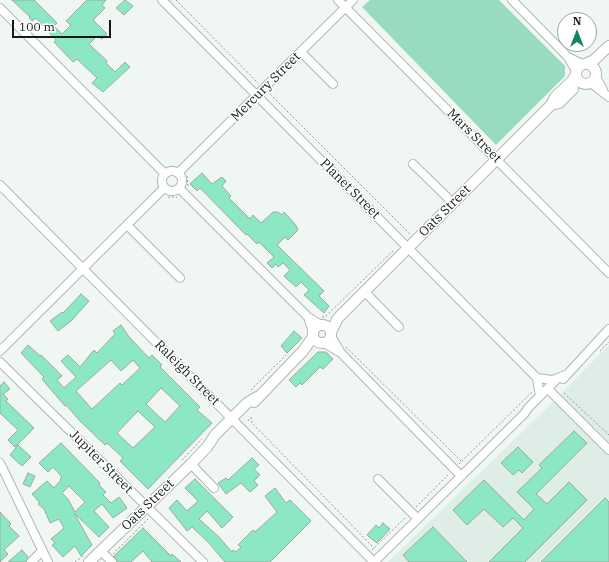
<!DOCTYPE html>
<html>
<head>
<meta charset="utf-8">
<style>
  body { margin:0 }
  #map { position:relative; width:609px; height:562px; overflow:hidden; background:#eff6f3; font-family:"IBM Plex Serif",serif }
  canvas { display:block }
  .north { position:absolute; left:557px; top:12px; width:40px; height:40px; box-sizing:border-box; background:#fff; border:1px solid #a2a3a3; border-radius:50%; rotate:0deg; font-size:11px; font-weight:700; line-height:16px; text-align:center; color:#161918 }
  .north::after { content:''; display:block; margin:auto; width:14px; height:18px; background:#138360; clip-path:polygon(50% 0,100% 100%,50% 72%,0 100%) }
  .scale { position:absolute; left:12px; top:20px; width:99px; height:18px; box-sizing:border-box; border:2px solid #161918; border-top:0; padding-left:5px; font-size:12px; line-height:14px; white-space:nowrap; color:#161918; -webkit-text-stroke:3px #fff; paint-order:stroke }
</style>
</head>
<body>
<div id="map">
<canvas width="609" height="562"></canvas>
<div class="north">N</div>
<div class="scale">100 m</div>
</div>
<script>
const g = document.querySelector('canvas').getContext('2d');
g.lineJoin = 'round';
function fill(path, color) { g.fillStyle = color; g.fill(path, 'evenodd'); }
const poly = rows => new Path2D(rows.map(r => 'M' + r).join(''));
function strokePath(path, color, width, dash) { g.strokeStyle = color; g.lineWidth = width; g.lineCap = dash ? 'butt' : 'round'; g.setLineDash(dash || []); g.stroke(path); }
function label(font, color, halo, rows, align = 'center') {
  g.font = font + ' "IBM Plex Serif",serif'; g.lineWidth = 3; g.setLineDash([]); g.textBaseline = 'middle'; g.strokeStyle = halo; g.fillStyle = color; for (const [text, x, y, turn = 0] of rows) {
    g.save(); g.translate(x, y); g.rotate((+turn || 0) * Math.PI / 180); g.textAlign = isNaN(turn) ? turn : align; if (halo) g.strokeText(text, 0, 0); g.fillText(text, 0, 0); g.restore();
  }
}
fill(poly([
  [609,345,609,562,388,562,547,408]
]), '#deeee6');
fill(poly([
  [370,0,499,0,565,66,565,76,496,145,362,7]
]), '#98dbbe');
const building = poly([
  [12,0,34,0,57,23,54,26,62,34,71,25,66,21,87,0,106,0,102,5,105,8,93,20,107,34,102,39,97,36,89,44,107,61,106,63,115,72,125,62,130,67,103,92,92,83,97,78,77,59,73,62,54,42,56,40,45,28,36,18,32,21,29,18,30,17,12,0],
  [125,0,133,6,124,15,116,8,125,0],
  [202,173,212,184,222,177,226,181,222,186,231,196,229,198,250,219,253,215,261,223,273,212,278,212,282,215,284,212,295,224,298,229,297,231,288,240,285,237,277,245,324,291,319,296,329,306,324,313,304,295,309,290,301,282,296,287,284,276,290,270,283,263,278,267,276,264,272,268,267,263,274,257,259,242,257,244,247,234,246,235,200,188,197,191,190,184,202,173],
  [81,294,89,301,71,321,58,331,50,321,62,312,63,313,81,294],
  [121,325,130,338,149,358,152,355,162,365,160,367,200,407,197,410,212,423,148,489,120,461,123,458,107,443,105,445,80,421,66,405,65,406,42,379,44,377,21,353,28,345,40,356,41,355,62,376,57,380,64,388,76,377,61,361,68,355,80,367,94,350,97,353,115,334,113,331,121,325],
  [111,360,121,371,133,360,140,368,122,385,120,383,92,409,76,391,111,360],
  [161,388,180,406,165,422,146,404,161,388],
  [138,411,155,427,133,448,117,433,138,411],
  [294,331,302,338,287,353,281,346,294,331],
  [318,352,326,352,333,359,323,369,320,367,302,385,300,383,296,387,289,380,318,352],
  [4,382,10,389,3,394,8,399,6,401,34,428,15,447,8,440,18,430,0,413,0,386,4,382],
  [574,431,587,443,536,494,547,504,569,482,587,500,525,562,489,562,523,528,513,518,503,527,484,509,467,525,453,510,484,480,524,520,534,509,517,492,542,468,539,465,574,431],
  [61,443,100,483,99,485,106,492,103,495,111,503,119,497,127,508,113,518,102,504,94,511,109,527,99,537,74,513,92,545,81,556,75,546,63,557,52,545,55,543,51,539,64,528,59,519,50,523,44,509,38,504,40,503,32,494,47,481,54,488,61,480,60,479,62,477,53,467,48,472,39,463,61,443],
  [69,486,85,502,75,512,68,499,62,493,69,486],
  [18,445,31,457,22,466,10,455,18,445],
  [518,447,533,462,522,473,519,470,513,475,501,463,518,447],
  [252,458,259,465,254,469,260,475,254,481,258,485,250,492,241,483,226,494,218,483,226,478,228,480,252,458],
  [28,473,35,476,30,487,23,484,28,473],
  [195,479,233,517,222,528,207,511,199,519,219,537,232,552,233,550,236,552,241,547,238,545,253,530,255,532,277,512,265,496,275,488,286,503,290,500,311,521,270,562,225,562,208,542,192,527,187,531,169,508,177,500,187,511,198,501,185,488,195,479],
  [605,498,609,502,609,562,541,562,605,498],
  [0,512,11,524,9,526,19,536,4,550,8,554,0,562,0,512],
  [383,523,390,529,377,543,367,535,376,525,379,528,383,523],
  [433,527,467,562,409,562,403,555,433,527],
  [143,528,171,556,172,554,181,562,152,562,143,551,131,562,117,562,114,556,143,528],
  [22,550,28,557,26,562,8,562,22,550]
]);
fill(building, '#8be8c2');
strokePath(building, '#a1a7a4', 1);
const minor = poly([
  [162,0,537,378,552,380,558,378],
  [338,0,609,273],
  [512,0,568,57,576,71],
  [0,8,165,174],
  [301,52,333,84],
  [568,57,582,64],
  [596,77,603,90],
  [591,83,609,97],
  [413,164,453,203],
  '162 181a10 10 0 1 1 20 0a10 10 0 1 1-20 0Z',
  [178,173,353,0],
  [0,185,374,562],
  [179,188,308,317,321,325],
  [128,226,180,278],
  [364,291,399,327],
  [308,317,313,332],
  [331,336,341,353],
  [324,343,341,353,461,476],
  [0,351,164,188],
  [0,362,203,562],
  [537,378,540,396],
  [563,379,609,329],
  [551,392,609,450],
  [0,463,48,562],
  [191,464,214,488],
  [378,479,418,519],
  [101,551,112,562],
  [31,562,42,551],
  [374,562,524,414,529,407,558,378,565,375]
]);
const major = poly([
  [587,63,594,60,609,46],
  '576 74a10 10 0 1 1 20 0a10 10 0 1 1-20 0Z',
  [551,105,559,103,573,89],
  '313 334a9 9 0 1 1 18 0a9 9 0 1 1-18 0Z',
  [331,332,338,318,551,105,555,97,572,81,575,76],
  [254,402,303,351,313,337],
  [89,562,191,464,207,447,215,435,247,403,257,397]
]);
strokePath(minor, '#b0b7b3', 10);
strokePath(major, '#b0b7b3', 12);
strokePath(poly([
  [176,0,258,83],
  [270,94,410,234],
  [187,176,188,186],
  [168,197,177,197],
  [322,317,325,317,394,250],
  [346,347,462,462],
  [600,351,609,342],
  [251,390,288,353],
  [564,393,609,435],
  [251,417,252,423,374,548],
  [248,421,250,418],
  [182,460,202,439],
  [459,464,532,392],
  [416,507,448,475],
  [372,550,406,517],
  [113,554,148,519],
  [75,562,84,555]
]), '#949a98', 1, [2, 2]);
strokePath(minor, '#fff', 8);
strokePath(major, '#fff', 10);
label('13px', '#161918', '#fff', [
  ["Mercury Street",266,87,-45],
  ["Mars Street",474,136,45],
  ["Planet Street",350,189,45],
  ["Oats Street",445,211,-45],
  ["Raleigh Street",187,373,45],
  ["Jupiter Street",101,462,45],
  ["Oats Street",148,505,-44]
]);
</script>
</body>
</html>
